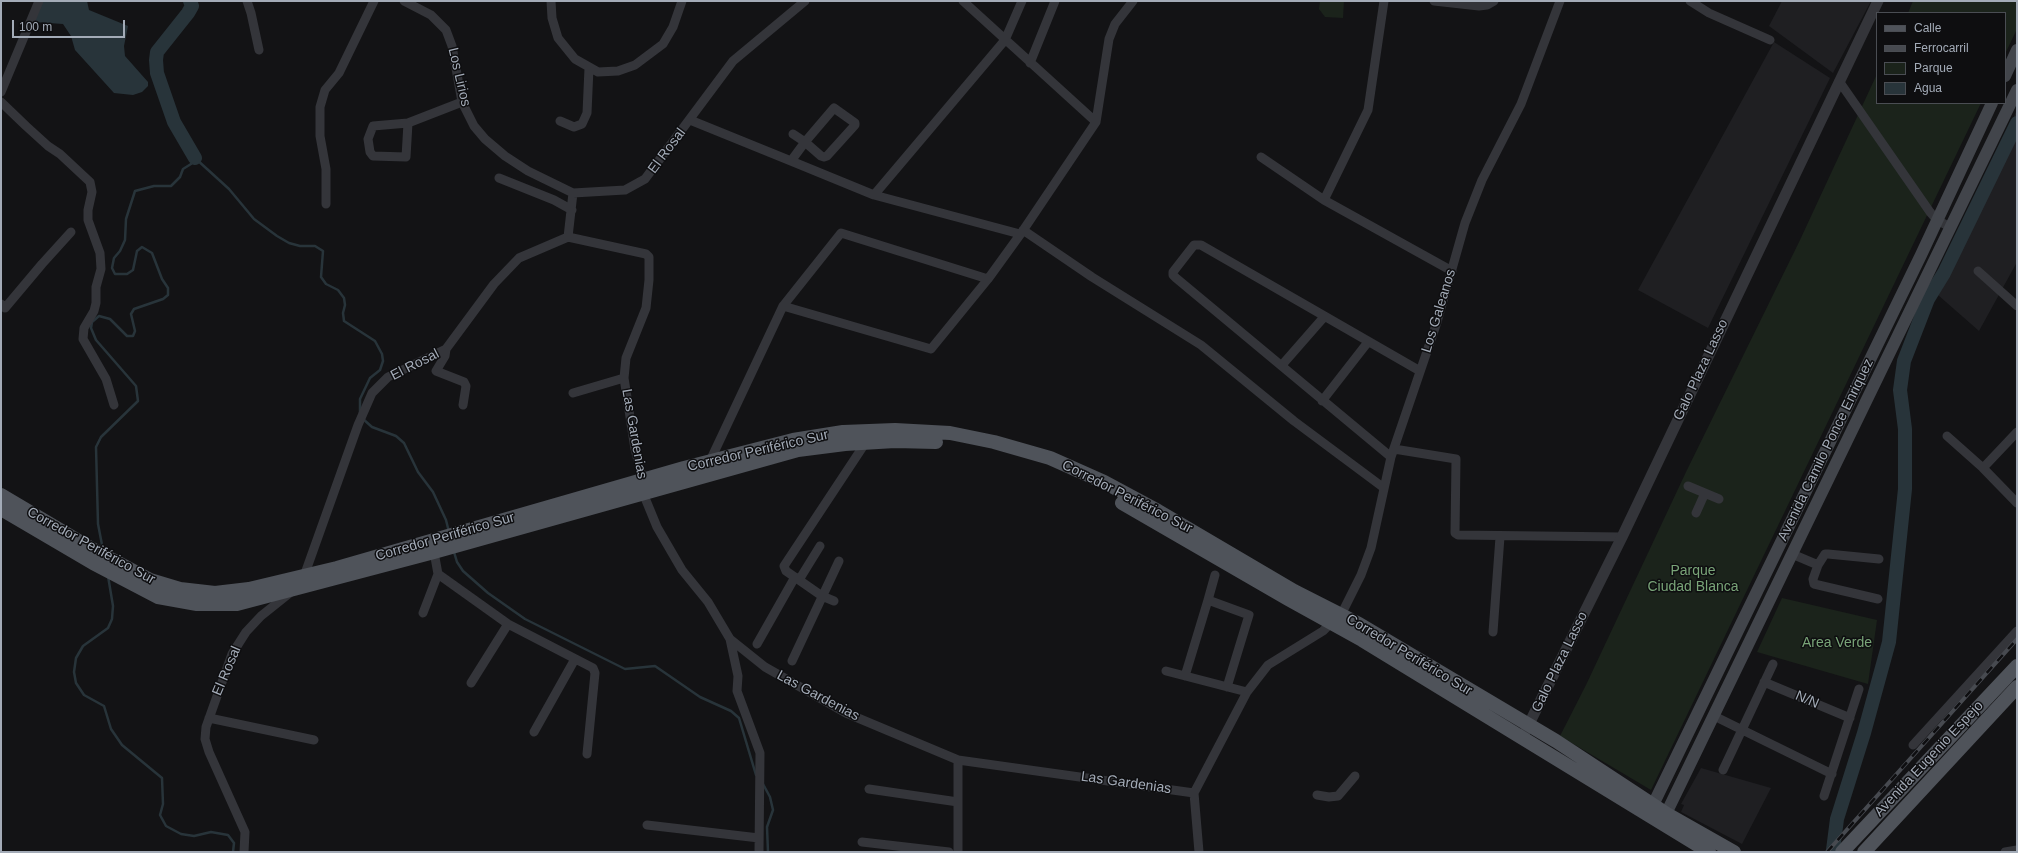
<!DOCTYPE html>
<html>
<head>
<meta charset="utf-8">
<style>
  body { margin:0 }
  #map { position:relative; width:2018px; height:853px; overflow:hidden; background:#131315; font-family:Helvetica,sans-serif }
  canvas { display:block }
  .frame { position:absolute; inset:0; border:2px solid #a3abb7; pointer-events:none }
  .legend { position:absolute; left:1876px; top:12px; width:130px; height:92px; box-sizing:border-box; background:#0e0e10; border:1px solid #4a4d53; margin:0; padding:5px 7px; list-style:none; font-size:12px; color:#a3abb7 }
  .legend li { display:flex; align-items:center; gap:8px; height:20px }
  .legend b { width:20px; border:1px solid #4a4d53 }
  .scale { position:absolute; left:12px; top:20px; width:113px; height:18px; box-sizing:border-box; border:2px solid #a3abb7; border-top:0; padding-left:5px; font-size:12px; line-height:14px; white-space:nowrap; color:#a3abb7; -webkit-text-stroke:3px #0e0e10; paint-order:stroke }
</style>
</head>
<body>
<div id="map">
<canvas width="2018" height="853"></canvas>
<div class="frame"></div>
<ul class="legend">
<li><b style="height:5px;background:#4f535a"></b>Calle</li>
<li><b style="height:5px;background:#474a50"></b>Ferrocarril</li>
<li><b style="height:11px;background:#1b231b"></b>Parque</li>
<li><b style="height:11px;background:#28343a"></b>Agua</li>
</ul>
<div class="scale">100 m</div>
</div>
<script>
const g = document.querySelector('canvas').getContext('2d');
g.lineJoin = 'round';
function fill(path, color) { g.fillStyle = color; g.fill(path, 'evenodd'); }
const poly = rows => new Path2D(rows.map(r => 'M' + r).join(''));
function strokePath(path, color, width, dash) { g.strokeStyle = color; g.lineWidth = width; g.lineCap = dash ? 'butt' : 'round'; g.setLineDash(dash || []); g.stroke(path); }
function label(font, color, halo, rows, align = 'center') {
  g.font = font + ' Helvetica,sans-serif'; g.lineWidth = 3; g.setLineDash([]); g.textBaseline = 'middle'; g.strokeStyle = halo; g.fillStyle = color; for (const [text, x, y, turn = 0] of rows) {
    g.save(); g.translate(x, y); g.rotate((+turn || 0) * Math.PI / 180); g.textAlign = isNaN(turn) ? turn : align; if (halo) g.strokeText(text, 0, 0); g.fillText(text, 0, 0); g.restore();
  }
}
fill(poly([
  [1782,1,1871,1,1833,73,1769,26],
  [1774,42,1830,78,1708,328,1638,290],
  [2017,110,2017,262,1979,331,1930,288],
  [1701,768,1771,788,1742,844,1681,812,1684,805,1681,804]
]), '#1f1f22');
fill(poly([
  [1320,1,1344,1,1343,18,1325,17,1319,9],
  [1913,1,2017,1,2017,29,2005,54,2005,13,1908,13],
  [1877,74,1877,103,1981,103,1651,790,1560,736,1586,685,1686,472,1800,240],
  [1782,598,1877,620,1868,684,1757,652]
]), '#1b231b');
fill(poly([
  [43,1,87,1,89,10,128,26,124,46,125,56,148,82,148,86,142,92,133,95,114,93,75,50,71,36,63,24,34,22]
]), '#28343a');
strokePath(poly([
  [363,419,372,427,396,436,404,443,418,472,433,492,446,520,449,532],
  [103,550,98,524,96,447,101,437,138,401,136,386,96,340,91,328,92,322,99,316,110,319,127,336,133,336,135,331,131,314,134,309,163,299,168,295,168,288,162,279,152,253,142,247,137,251,133,270,127,274,115,274,112,268,114,258,120,251,125,240,126,219,135,191,154,186,171,186,180,177,183,169,191,164,195,158,229,189,254,219,277,236,289,243,300,246,315,246,323,251,321,277,326,284,338,290,344,298,345,305,343,313,344,321,375,341,382,354,383,361,380,370,370,378,360,399,360,413],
  [454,552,457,562,463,571,488,593,525,619,625,669,655,666,700,697,731,711,739,718,756,775],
  [108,576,113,606,112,619,108,628,83,646,76,658,74,672,76,683,84,695,104,706,111,729,122,745,162,778,163,804,160,815,166,826,181,834,194,836,211,832,228,835,234,843,233,852],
  [763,784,770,797,773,810,767,827,768,852]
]), '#28343a', 2.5);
strokePath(poly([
  [190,1,192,6,188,13,157,52,156,60,157,73,174,122,195,158],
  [1833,850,1837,819,1864,733,1889,642,1905,489,1905,429,1900,390,1904,361,1928,299,1944,273,2017,123]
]), '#28343a', 14);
strokePath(poly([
  [247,1,251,13,259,50],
  [404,1,431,15,446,30,452,46,462,102,474,126,485,139,505,156,528,171,573,193],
  [551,1,552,18,558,38,575,59,598,72,618,71,635,65,663,44,673,27,682,1],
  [963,1,1096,122],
  [1434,1,1479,6,1487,5,1494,1],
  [1690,1,1709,13,1770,40],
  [1030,63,1055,1],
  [1839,81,1930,212,1937,220,1950,227],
  [1,92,39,1],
  [1,102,26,126,48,146,60,154,90,182,92,192,88,210,88,220,100,253,101,269,96,287,96,303,94,311,84,328,83,339,106,379,114,405],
  [690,120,791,161,805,142,834,108,855,123,855,125,827,156,824,157,821,156,805,142,793,134],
  [560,121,574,127,582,124,587,113,589,68],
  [408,123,406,157,373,156,370,152,368,139,373,126,408,123,462,102],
  [1261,157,1324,200,1452,271],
  [791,161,874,195,1020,234],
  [499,178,554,200,572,210],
  [874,195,1005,40,1022,1],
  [1324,200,1368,110,1384,1],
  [326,204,326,169,320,136,320,107,325,90,339,73,374,1],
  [1023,230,1092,277,1201,345,1294,421,1384,488],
  [568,237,646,254,649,257,649,280,646,308,626,358,624,378,635,449,643,480,643,493,657,527,682,570,708,602,730,639,765,667,846,713,958,760,1194,793],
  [1978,271,2017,306],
  [1,304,5,308,42,264,71,232],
  [783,306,931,349,988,279],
  [446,349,445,356,436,371,464,382,466,386,463,405],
  [1282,365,1324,317],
  [573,393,624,378],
  [1322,401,1368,342],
  [1947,436,1983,468,2017,432],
  [1394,449,1456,459,1455,533,1458,535,1622,537],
  [1391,457,1176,278,1173,275,1173,272,1194,245,1201,245,1420,371],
  [710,461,783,306,841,233,988,279,1022,232,1096,122,1109,39,1115,24,1133,1],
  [1983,468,2017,503],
  [1688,486,1719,499],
  [1696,513,1705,493],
  [434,552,438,574,508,624,593,668,595,673,587,754],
  [1792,554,1818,565,1825,554,1828,554,1879,559],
  [1818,565,1813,579,1814,584,1878,599],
  [303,579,358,425,372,393,388,377,446,349,494,284,519,258,568,237,573,193,625,190,645,179,733,61,805,1],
  [799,580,820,546],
  [1208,600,1215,575],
  [834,601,822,596,799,580,786,571,784,566,866,442],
  [423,613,438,574],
  [1493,632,1500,537],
  [730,639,738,676,737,691,760,753,759,852],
  [757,644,795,577],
  [792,661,839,561],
  [1166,671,1247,692],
  [1185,676,1208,600,1249,615,1227,687],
  [1764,682,1850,718],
  [471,683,508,624],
  [1714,716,1832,774],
  [209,718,314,740],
  [534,732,575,659],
  [1913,745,2017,631],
  [958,760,958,852],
  [1723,770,1773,664],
  [869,789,958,802],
  [1317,795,1329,797,1338,796,1355,776],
  [1824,796,1859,689],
  [647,825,759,838],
  [862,842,949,852],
  [244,852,245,832,209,752,205,739,206,727,232,654,246,632,261,616,291,592],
  [1199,852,1194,793,1247,692,1268,665,1323,631,1343,611,1361,575,1371,548,1391,457,1437,322,1465,223,1482,180,1521,104,1560,1],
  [2005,852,2017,850]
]), '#34353a', 9);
strokePath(poly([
  [1525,732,1622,537,1878,1]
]), '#34353a', 11);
strokePath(poly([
  [2005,76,2017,50],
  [1649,813,1921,255,1992,103],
  [1662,822,2017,90]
]), '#42454b', 12);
strokePath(poly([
  [1,495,92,549,150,580,180,589,215,593,249,589,337,568,684,468,793,440,843,432,895,430,950,433,994,442,1050,458,1104,482,1158,511,1294,591,1359,624,1556,741,1667,814,1734,852],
  [1122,503,1288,599,1362,640,1709,852],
  [1,509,93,563,158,597,197,604,237,604,434,552,798,450,845,444,895,441,936,442],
  [1842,852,2017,666],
  [1864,852,2017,687]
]), '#4f535a', 14);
const rail = poly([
  [1827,852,2017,639]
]);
strokePath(rail, '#474a50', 4);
strokePath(rail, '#0e0e10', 2.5, [8]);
label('14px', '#a3abb7', '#0e0e10', [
  ["Los Lirios",459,77,77],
  ["El Rosal",667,151,-53],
  ["Los Galeanos",1439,311,-73],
  ["El Rosal",415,365,-27],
  ["Galo Plaza Lasso",1701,370,-65],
  ["Las Gardenias",634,434,80],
  ["Avenida Camilo Ponce Enriquez",1826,450,-64],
  ["Corredor Periférico Sur",758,451,-13],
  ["Corredor Periférico Sur",1127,497,27],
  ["Corredor Periférico Sur",445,537,-16],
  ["Corredor Periférico Sur",91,546,29],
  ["Corredor Periférico Sur",1409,655,31],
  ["Galo Plaza Lasso",1560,662,-64],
  ["El Rosal",227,671,-67],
  ["Las Gardenias",818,696,28],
  ["N/N",1807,700,23],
  ["Avenida Eugenio Espejo",1929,759,-47],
  ["Las Gardenias",1126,783,8]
]);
label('14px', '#79a478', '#0e0e10', [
  ["Parque",1693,571],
  ["Ciudad Blanca",1693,587],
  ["Area Verde",1837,643]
]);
</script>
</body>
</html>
